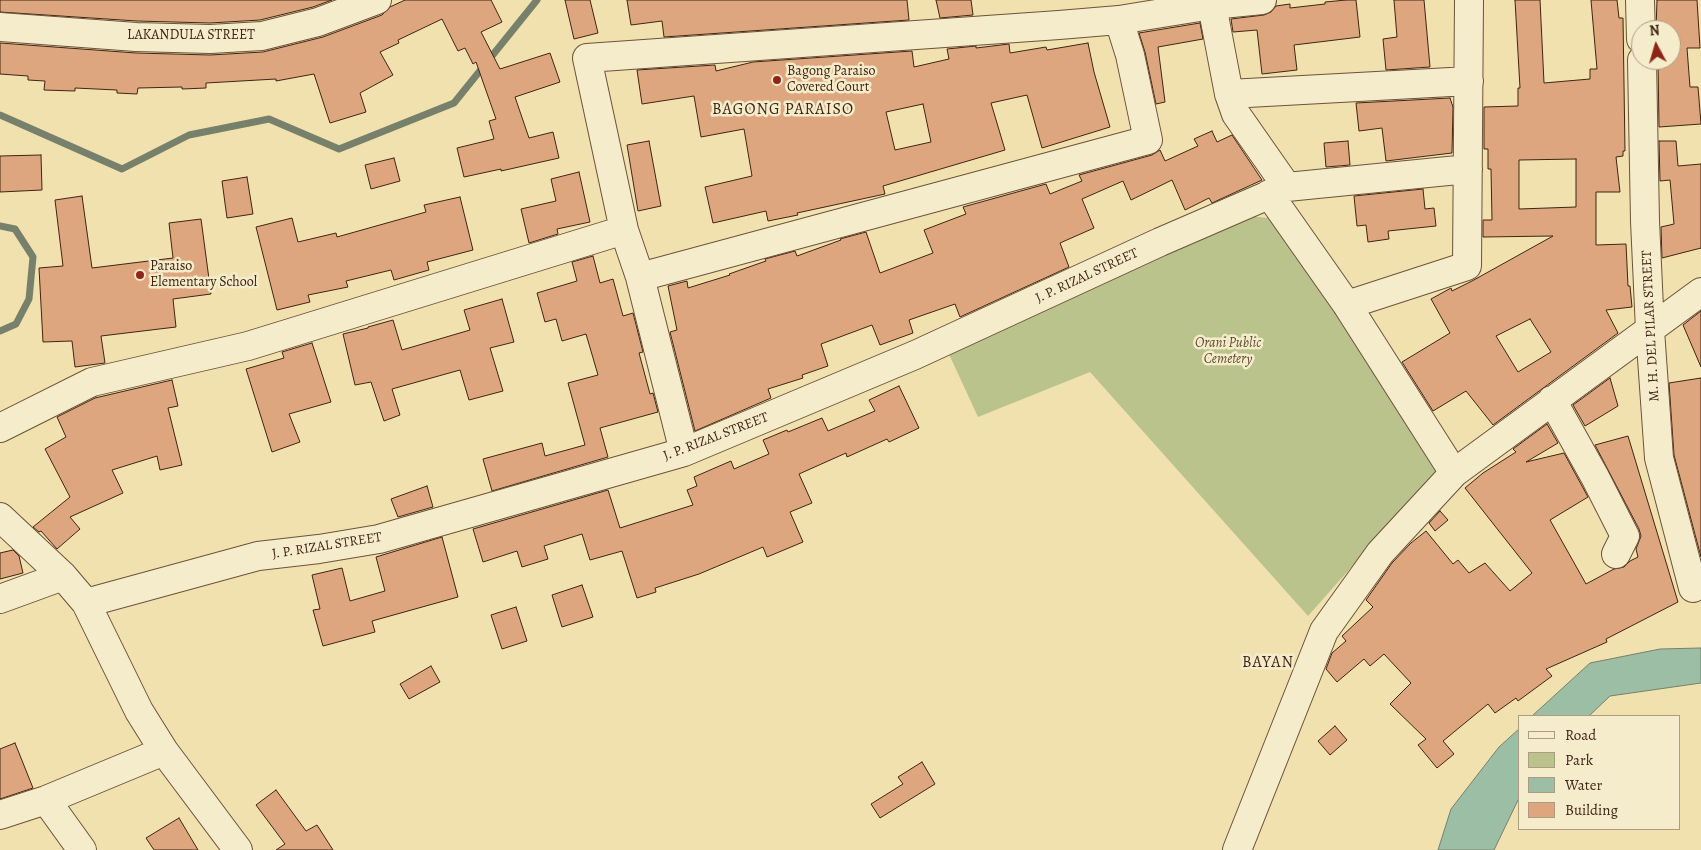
<!DOCTYPE html>
<html>
<head>
<meta charset="utf-8">
<style>
  body { margin:0 }
  #map { position:relative; width:1701px; height:850px; overflow:hidden; background:#f0e1af; font-family:Alegreya,serif }
  canvas { display:block }
  .legend { position:absolute; left:1518px; top:715px; width:162px; height:115px; box-sizing:border-box; background:#f5eccb; border:1px solid #ad9c81; margin:0; padding:6px 9px; list-style:none; font-size:15px; color:#402413 }
  .legend li { display:flex; align-items:center; gap:10px; height:25px }
  .legend b { width:25px; border:1px solid #ad9c81 }
  .north { position:absolute; left:1631px; top:20px; width:50px; height:50px; box-sizing:border-box; background:#f5eccb; border:1px solid #ad9c81; border-radius:50%; rotate:354deg; font-size:14px; font-weight:700; line-height:20px; text-align:center; color:#402413 }
  .north::after { content:''; display:block; margin:auto; width:18px; height:22px; background:#8f2418; clip-path:polygon(50% 0,100% 100%,50% 72%,0 100%) }
</style>
</head>
<body>
<div id="map">
<canvas width="1701" height="850"></canvas>
<ul class="legend">
<li><b style="height:6px;background:#f5eccb"></b>Road</li>
<li><b style="height:14px;background:#bac38b"></b>Park</li>
<li><b style="height:14px;background:#9bbea5"></b>Water</li>
<li><b style="height:14px;background:#dea67f"></b>Building</li>
</ul>
<div class="north">N</div>
</div>
<script>
const g = document.querySelector('canvas').getContext('2d');
g.lineJoin = 'round';
function fill(path, color) { g.fillStyle = color; g.fill(path, 'evenodd'); }
const poly = rows => new Path2D(rows.map(r => 'M' + r).join(''));
function strokePath(path, color, width, dash) { g.strokeStyle = color; g.lineWidth = width; g.lineCap = dash ? 'butt' : 'round'; g.setLineDash(dash || []); g.stroke(path); }
function label(font, color, halo, rows, align = 'center') {
  g.font = font + ' Alegreya,serif'; g.lineWidth = 5; g.setLineDash([]); g.textBaseline = 'middle'; g.strokeStyle = halo; g.fillStyle = color; for (const [text, x, y, turn = 0] of rows) {
    g.save(); g.translate(x, y); g.rotate((+turn || 0) * Math.PI / 180); g.textAlign = isNaN(turn) ? turn : align; if (halo) g.strokeText(text, 0, 0); g.fillText(text, 0, 0); g.restore();
  }
}
fill(poly([
  [1238,215,1279,219,1442,465,1308,616,1090,372,978,417,948,352]
]), '#bac38b');
const water = poly([
  [1701,648,1701,683,1610,696,1589,716,1532,716,1590,663,1660,649,1701,648],
  [1520,728,1520,796,1494,850,1438,850,1451,809,1499,747,1520,728]
]);
fill(water, '#9bbea5');
strokePath(water, '#77806b', 1);
strokePath(poly([
  [0,115,122,169,189,135,269,119,339,149,454,103,537,0],
  [0,226,15,229,33,257,29,299,16,324,0,331]
]), '#77806b', 7);
const building = poly([
  [0,0,332,0,313,7,260,20,210,23,137,21,0,12,0,0],
  [405,0,491,0,502,22,481,32,500,69,550,53,560,82,515,97,529,138,553,132,559,158,501,171,501,169,464,177,457,148,494,139,489,121,496,119,476,62,473,64,465,48,458,51,442,19,398,40,399,43,380,52,393,75,360,93,366,112,330,123,314,74,276,81,276,79,206,83,206,88,182,89,182,87,138,88,137,94,117,93,117,90,75,88,75,91,44,90,45,81,28,80,28,76,0,74,0,43,136,53,210,55,263,52,323,37,382,15,390,7,405,0],
  [565,0,590,0,598,33,574,39,565,0],
  [627,0,907,0,909,20,664,37,662,21,631,25,627,0],
  [936,0,971,0,973,15,940,18,936,0],
  [1346,0,1356,0,1360,37,1294,45,1297,70,1262,74,1257,30,1233,32,1231,19,1264,15,1271,12,1276,6,1290,4,1290,8,1325,4,1325,2,1346,0],
  [1394,0,1424,0,1430,67,1386,70,1383,39,1397,37,1394,0],
  [1515,0,1540,0,1544,83,1590,79,1590,69,1597,69,1591,0,1617,0,1619,18,1623,18,1625,151,1623,151,1623,156,1616,157,1620,192,1596,192,1596,245,1626,244,1628,286,1630,286,1632,307,1606,310,1618,333,1493,425,1466,391,1433,411,1402,362,1450,333,1431,299,1451,288,1452,291,1472,281,1553,236,1483,237,1483,220,1492,220,1491,169,1488,169,1488,149,1484,149,1484,107,1518,106,1518,88,1520,88,1515,0],
  [1576,159,1576,207,1519,209,1519,160,1576,159],
  [1530,319,1551,352,1518,372,1496,336,1530,319],
  [1657,0,1697,0,1700,48,1687,48,1690,87,1698,87,1701,124,1659,127,1658,60,1671,60,1671,30,1656,30,1657,0],
  [1200,23,1203,39,1158,47,1165,102,1156,104,1145,52,1139,33,1200,23],
  [1088,43,1094,72,1110,127,1042,148,1027,95,991,103,1005,150,883,186,885,194,797,213,798,215,768,221,766,211,713,223,705,187,752,176,744,129,701,137,694,96,642,104,637,70,715,65,716,71,753,62,912,51,914,67,949,59,947,49,976,46,976,48,1009,44,1010,53,1046,47,1047,50,1088,43],
  [923,104,931,142,895,150,886,112,923,104],
  [1450,98,1453,107,1452,153,1386,161,1382,128,1359,131,1356,103,1450,98],
  [1212,131,1217,142,1232,135,1262,180,1212,203,1209,198,1185,210,1172,180,1131,200,1123,181,1082,199,1094,228,1060,243,1069,267,960,317,955,304,909,320,913,333,880,345,872,325,821,344,828,366,802,375,803,378,768,389,771,398,695,431,670,332,677,330,668,286,687,281,688,288,730,275,729,274,766,261,765,259,795,251,797,256,841,240,840,239,866,232,880,273,933,253,924,230,966,214,963,207,1046,184,1050,194,1082,181,1079,175,1152,155,1160,150,1165,161,1198,146,1194,139,1212,131],
  [649,141,661,206,638,211,627,145,649,141],
  [1348,141,1350,165,1326,167,1324,143,1348,141],
  [1659,141,1676,141,1678,166,1701,164,1701,248,1662,258,1661,227,1674,224,1670,180,1660,181,1659,141],
  [41,155,42,190,0,192,0,156,41,155],
  [394,158,400,181,371,189,365,165,394,158],
  [579,172,590,222,557,229,558,234,529,243,521,209,556,201,551,179,579,172],
  [247,177,253,214,227,218,222,181,247,177],
  [1423,189,1425,209,1434,208,1436,226,1388,231,1389,239,1368,242,1366,225,1357,226,1354,196,1423,189],
  [82,196,92,268,173,258,169,223,201,219,211,294,173,299,176,327,101,336,105,363,75,367,72,341,43,342,39,268,63,266,55,200,82,196],
  [460,197,473,250,427,262,429,270,394,280,391,270,346,281,348,287,308,295,310,302,277,310,256,227,292,218,298,242,336,233,337,237,426,212,424,205,460,197],
  [593,256,600,283,613,279,623,316,633,313,643,352,639,353,650,394,653,393,658,412,600,428,608,457,492,491,483,459,542,443,545,456,585,445,568,383,598,375,586,334,562,341,556,319,545,322,537,293,577,281,572,262,593,256],
  [502,299,514,342,490,348,503,391,469,400,460,370,392,389,400,415,384,421,371,382,355,385,343,334,368,328,368,327,393,320,402,350,470,330,464,310,502,299],
  [1701,311,1701,367,1683,325,1701,311],
  [312,343,331,402,289,414,300,442,272,452,246,369,284,358,282,352,312,343],
  [1610,378,1618,406,1585,426,1573,405,1610,378],
  [1701,378,1701,557,1674,455,1669,383,1701,378],
  [172,380,178,406,168,408,182,465,160,470,157,456,112,470,123,493,70,517,80,529,57,549,41,531,39,532,33,527,70,497,45,449,66,437,57,417,95,398,172,380],
  [899,386,919,428,889,442,887,439,847,457,846,453,799,474,812,503,790,512,803,542,767,557,763,547,699,574,655,588,656,592,637,598,622,551,590,560,582,534,544,546,548,559,522,567,517,551,483,562,473,529,608,490,620,528,693,505,687,490,697,486,694,477,731,461,734,469,769,454,763,440,787,430,788,432,822,418,828,431,875,411,869,400,899,386],
  [1547,424,1558,443,1526,462,1564,453,1588,497,1550,520,1586,584,1614,569,1624,567,1630,561,1638,557,1636,549,1641,536,1639,529,1595,445,1628,436,1678,602,1606,639,1607,642,1546,669,1552,676,1518,701,1516,698,1495,713,1488,704,1443,741,1454,754,1437,768,1418,745,1426,739,1390,704,1411,683,1384,654,1370,666,1364,659,1337,682,1326,669,1332,653,1346,641,1342,636,1373,607,1366,600,1392,563,1411,543,1426,531,1453,564,1458,560,1469,573,1485,563,1510,591,1532,573,1465,488,1483,473,1516,452,1513,449,1547,424],
  [427,486,433,507,398,517,391,499,427,486],
  [1440,511,1448,520,1435,531,1429,523,1440,511],
  [442,537,458,597,372,621,375,632,323,646,313,610,320,609,312,575,342,568,350,601,385,591,376,557,442,537],
  [13,550,19,556,23,573,0,579,0,553,13,550],
  [582,585,593,617,562,627,552,595,582,585],
  [516,607,527,641,502,649,491,615,516,607],
  [431,666,440,682,409,699,400,684,431,666],
  [1335,726,1347,740,1330,755,1318,741,1335,726],
  [15,743,33,788,0,799,0,749,15,743],
  [922,762,935,784,880,818,871,804,903,784,898,777,922,762],
  [276,790,306,831,317,825,333,850,276,850,285,844,256,805,276,790],
  [179,818,198,850,154,850,146,838,179,818]
]);
fill(building, '#dea67f');
strokePath(building, '#402413', 1);
const minor = poly([
  [1640,0,1641,39],
  [1212,5,1229,94,1236,114,1287,187],
  [0,27,136,37,210,39,262,36,318,22,377,0],
  [1642,60,1645,221,1650,330,1659,458,1693,588],
  [1229,94,1469,81],
  [1269,194,1347,305,1454,473],
  [640,277,1148,140,1130,55,1119,20],
  [1347,305,1467,266,1469,0],
  [1552,400,1595,477,1625,536,1616,554],
  [0,428,92,382,248,346,624,230],
  [684,452,640,277,624,230,587,58,1059,25,1119,20,1212,5,1262,0],
  [0,517,63,576,86,603,139,711,164,751,238,850],
  [0,599,63,576],
  [86,603,258,556,319,549,379,539,684,452,915,355,1160,242,1287,187,1468,169],
  [46,800,82,850],
  [0,815,46,800,164,751],
  [1237,850,1324,631,1380,553,1454,473,1701,292]
]);
strokePath(minor, '#6c533a', 30);
strokePath(minor, '#f5eccb', 28);
for (const [x, y, r, color] of [
  [777,80,5,"#8f2418"],
  [140,275,5,"#8f2418"]
]) { const dot = new Path2D(); dot.arc(x, y, r, 0, 2 * Math.PI); g.fillStyle = color; g.fill(dot); strokePath(dot, '#f5eccb', 2); }
label('14px', '#402413', '#f5eccb', [
  ["LAKANDULA STREET",191,36],
  ["J. P. RIZAL STREET",1087,276,-25],
  ["M. H. DEL PILAR STREET",1651,326,-93],
  ["J. P. RIZAL STREET",716,437,-21],
  ["J. P. RIZAL STREET",327,546,-9]
]);
label('14px', '#402413', '#f5eccb', [
  ["Bagong Paraiso",787,72],
  ["Covered Court",787,88],
  ["Paraiso",150,267],
  ["Elementary School",150,283]
], 'left');
label('italic 14px', '#5e4c31', '#f5eccb', [
  ["Orani Public",1228,344],
  ["Cemetery",1228,360]
]);
g.letterSpacing = '1px';
label('16px', '#402413', '#f5eccb', [
  ["BAGONG PARAISO",783,110],
  ["BAYAN",1268,663]
]);
g.letterSpacing = '0px';
</script>
</body>
</html>
